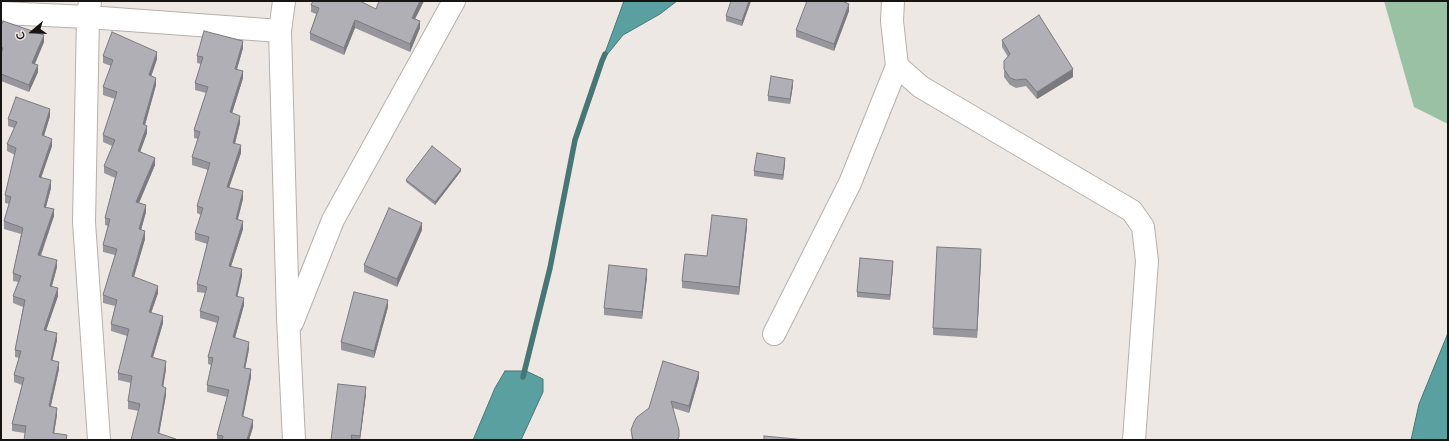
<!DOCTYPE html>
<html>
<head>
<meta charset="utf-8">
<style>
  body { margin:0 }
  #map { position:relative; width:1449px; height:441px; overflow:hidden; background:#eee8e4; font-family:Lato,sans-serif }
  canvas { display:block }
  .frame { position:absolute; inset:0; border:2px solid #171514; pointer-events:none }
  .north { position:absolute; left:12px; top:12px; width:40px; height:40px; -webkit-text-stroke:3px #eee8e4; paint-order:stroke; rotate:251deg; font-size:11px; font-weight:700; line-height:16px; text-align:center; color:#171514 }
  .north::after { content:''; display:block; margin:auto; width:14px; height:18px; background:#171514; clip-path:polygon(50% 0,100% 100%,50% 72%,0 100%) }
</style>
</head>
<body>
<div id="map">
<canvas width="1449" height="441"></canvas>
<div class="frame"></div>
<div class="north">С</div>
</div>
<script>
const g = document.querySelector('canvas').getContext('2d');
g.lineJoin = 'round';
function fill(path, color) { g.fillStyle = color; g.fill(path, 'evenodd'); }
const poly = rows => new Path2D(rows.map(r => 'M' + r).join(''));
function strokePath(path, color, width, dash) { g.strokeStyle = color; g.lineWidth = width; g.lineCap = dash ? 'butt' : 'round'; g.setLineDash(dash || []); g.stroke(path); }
fill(poly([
  [1384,1,1448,1,1448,124,1414,107]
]), '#9bc1a4');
const water = poly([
  [624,1,677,1,660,14,623,35,602,61,624,1],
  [1448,333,1448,440,1411,440,1419,404,1448,333],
  [505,371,526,371,543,379,543,392,521,440,473,440,495,388,505,371]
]);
fill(water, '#5ba0a1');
strokePath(water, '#477677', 1);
strokePath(poly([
  [523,377,550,268,575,140,602,61,605,54]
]), '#477677', 5.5);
const minor = poly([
  [90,1,88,17,84,222,99,440],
  [284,1,280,31,288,318,294,440],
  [893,1,892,21,897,66,921,87,1132,211,1143,227,1147,261,1134,440],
  [1,13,88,17,280,31],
  [292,323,333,220,454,1],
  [774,334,850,183,897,66]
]);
strokePath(minor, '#b6b0ac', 24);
strokePath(minor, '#fff', 22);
fill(poly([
  [424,1,415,19,420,28,410,52,355,28,344,55,310,40,310,33,316,14,311,12,311,5,376,9],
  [751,1,742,26,726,21,726,16],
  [849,11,834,51,796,37,796,30],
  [1,26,44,42,35,64,38,72,29,92,1,81],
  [1002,40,1073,77,1037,99,1026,86,1016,88,1010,85,1004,77,1004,61,1008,57,1002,47],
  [243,48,237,69,243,78,232,113,240,123,235,144,241,153,229,187,243,199,237,220,243,229,231,266,242,276,237,296,244,305,235,338,249,349,245,368,251,377,243,416,253,427,249,440,217,440,217,435,227,397,207,392,207,385,211,365,208,364,208,357,217,323,200,318,200,311,205,293,197,292,197,284,207,244,195,240,195,233,201,215,197,213,197,206,208,170,192,165,192,157,198,139,194,138,194,130,206,93,195,90,195,83,201,64,197,63,197,56],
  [103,56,157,59,151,76,156,85,145,125,147,133,140,152,155,165,139,203,146,212,141,230,145,239,134,277,158,293,151,313,163,323,153,357,166,369,163,387,166,395,159,434,131,440,139,411,128,409,128,401,131,383,118,380,118,373,127,336,111,331,111,324,115,306,103,303,103,295,115,255,103,252,103,245,108,226,105,225,105,218,115,178,104,173,104,166,112,146,103,142,103,135,115,99,103,95,103,87,111,66,103,63],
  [793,85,790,104,768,101,768,96],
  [50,116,44,136,52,146,41,178,51,188,46,207,54,216,41,256,57,267,52,286,58,296,46,330,57,340,52,360,59,369,51,406,57,415,54,433,67,440,12,431,12,424,22,385,14,382,14,375,19,358,15,357,15,350,23,307,13,303,13,296,18,282,13,281,13,273,21,234,4,229,4,221,9,204,5,203,5,195,15,155,7,151,7,144,14,128,8,126,8,119],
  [785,163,783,180,754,176,754,171],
  [461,171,435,205,406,182,406,180],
  [747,227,739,295,682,288,682,281,707,256],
  [422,230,397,287,364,272,364,265],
  [981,257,977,338,933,335,933,328],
  [893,266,890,300,857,297,857,292],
  [647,277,642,319,604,315,604,308],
  [388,307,374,358,341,350,341,342],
  [699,378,689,413,673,408,679,440,632,440,631,430],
  [366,394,360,440,331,440]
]), '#97969d');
fill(poly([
  [420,1,424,1,412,25,412,18],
  [749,1,751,1,742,26,742,21],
  [849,4,849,11,834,51,834,44],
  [355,20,355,28,344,55,344,48],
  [420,21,420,28,410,52,410,44],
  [44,35,44,42,32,70,32,63],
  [243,41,243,48,235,76,235,69],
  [157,52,157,59,149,83,149,75],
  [38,65,38,72,29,92,29,85],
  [1073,69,1073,77,1037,99,1037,92],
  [243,71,243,78,230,120,230,112],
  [156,78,156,85,143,132,143,124],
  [793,80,793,85,790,104,790,99],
  [50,109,50,116,42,142,42,135],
  [240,116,240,123,233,151,233,143],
  [147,126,147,133,138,158,138,151],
  [52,139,52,146,39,184,39,177],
  [241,145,241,153,227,194,227,187],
  [155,158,155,165,136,210,136,202],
  [785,158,785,163,783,180,783,175],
  [461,169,461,171,435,205,435,202],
  [51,180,51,188,44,214,44,207],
  [243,191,243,199,236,227,236,219],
  [146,205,146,212,139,237,139,229],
  [54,209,54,216,38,262,38,255],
  [747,219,747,227,739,295,739,287],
  [243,221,243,229,229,273,229,266],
  [422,223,422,230,397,287,397,279],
  [145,231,145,239,132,283,132,276],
  [981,249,981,257,977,338,977,330],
  [57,260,57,267,50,293,50,286],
  [893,261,893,266,890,300,890,295],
  [242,269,242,276,236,303,236,296],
  [647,269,647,277,642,319,642,312],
  [158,286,158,293,149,319,149,312],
  [58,288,58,296,44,337,44,330],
  [244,298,244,305,233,345,233,337],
  [388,300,388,307,374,358,374,351],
  [163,316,163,323,151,364,151,357],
  [57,333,57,340,51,367,51,360],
  [249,342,249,349,244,375,244,368],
  [166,361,166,369,162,394,162,386],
  [59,362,59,369,49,413,49,406],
  [251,369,251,377,242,423,242,416],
  [699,372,699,378,689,413,689,406],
  [366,387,366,394,360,440,360,436],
  [166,388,166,395,158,440,158,433],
  [57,408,57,415,53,440,53,433],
  [253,420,253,427,249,440,247,440]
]), '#7b7a7f');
const building = poly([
  [313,1,360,1,376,9,379,1,420,1,412,18,420,21,410,44,355,20,344,48,310,33,319,8,311,5,313,1],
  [731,1,749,1,742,21,726,16,731,1],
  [807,1,842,1,849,4,834,44,796,30,807,1],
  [1039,15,1073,69,1037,92,1026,79,1016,80,1010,78,1004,69,1004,61,1010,54,1002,40,1039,15],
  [3,21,44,35,32,63,38,65,29,85,1,74,1,53,3,48,1,47,1,26,3,21],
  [204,31,243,41,235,69,243,71,230,112,240,116,233,143,241,145,227,187,243,191,236,219,243,221,229,266,242,269,236,296,244,298,233,337,249,342,244,368,251,369,242,416,253,420,247,440,222,440,223,436,217,435,229,390,207,385,213,358,208,357,219,317,200,311,207,287,197,284,209,237,195,233,203,208,197,206,210,163,192,157,200,132,194,130,208,87,195,83,203,57,197,56,204,31],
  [112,32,157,52,149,75,156,78,143,124,147,126,138,151,155,158,136,202,146,205,139,229,145,231,132,276,158,286,149,312,163,316,151,357,166,361,162,386,166,388,158,433,176,439,176,440,131,440,140,404,128,401,132,376,118,373,129,329,111,324,117,300,103,295,117,249,103,245,110,219,105,218,117,172,104,166,115,140,103,135,117,92,103,87,113,60,103,56,112,32],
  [771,76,793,80,790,99,768,96,771,76],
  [16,97,50,109,42,135,52,139,39,177,51,180,44,207,54,209,38,255,57,260,50,286,58,288,44,330,57,333,51,360,59,362,49,406,57,408,53,433,67,435,66,440,24,440,26,426,12,424,24,378,14,375,21,351,15,350,25,300,13,296,21,276,13,273,23,228,4,221,11,197,5,195,16,148,7,144,17,122,8,119,16,97],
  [432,146,461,169,435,202,406,180,432,146],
  [757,153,785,158,783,175,754,171,757,153],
  [389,208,422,223,397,279,364,265,389,208],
  [712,215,747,219,739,287,682,281,685,254,707,256,712,215],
  [937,247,981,249,977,330,933,328,937,247],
  [860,258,893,261,890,295,857,292,860,258],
  [609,265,647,269,642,312,604,308,609,265],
  [354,292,388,300,374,351,341,342,354,292],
  [663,361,699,372,689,406,671,401,679,430,679,437,677,440,633,440,631,430,634,422,637,417,649,408,663,361],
  [338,384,366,387,360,436,351,435,352,440,331,440,338,384],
  [764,436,806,440,764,440,764,436]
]);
fill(building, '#b0afb6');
strokePath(building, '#7b7a7f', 1);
</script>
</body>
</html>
